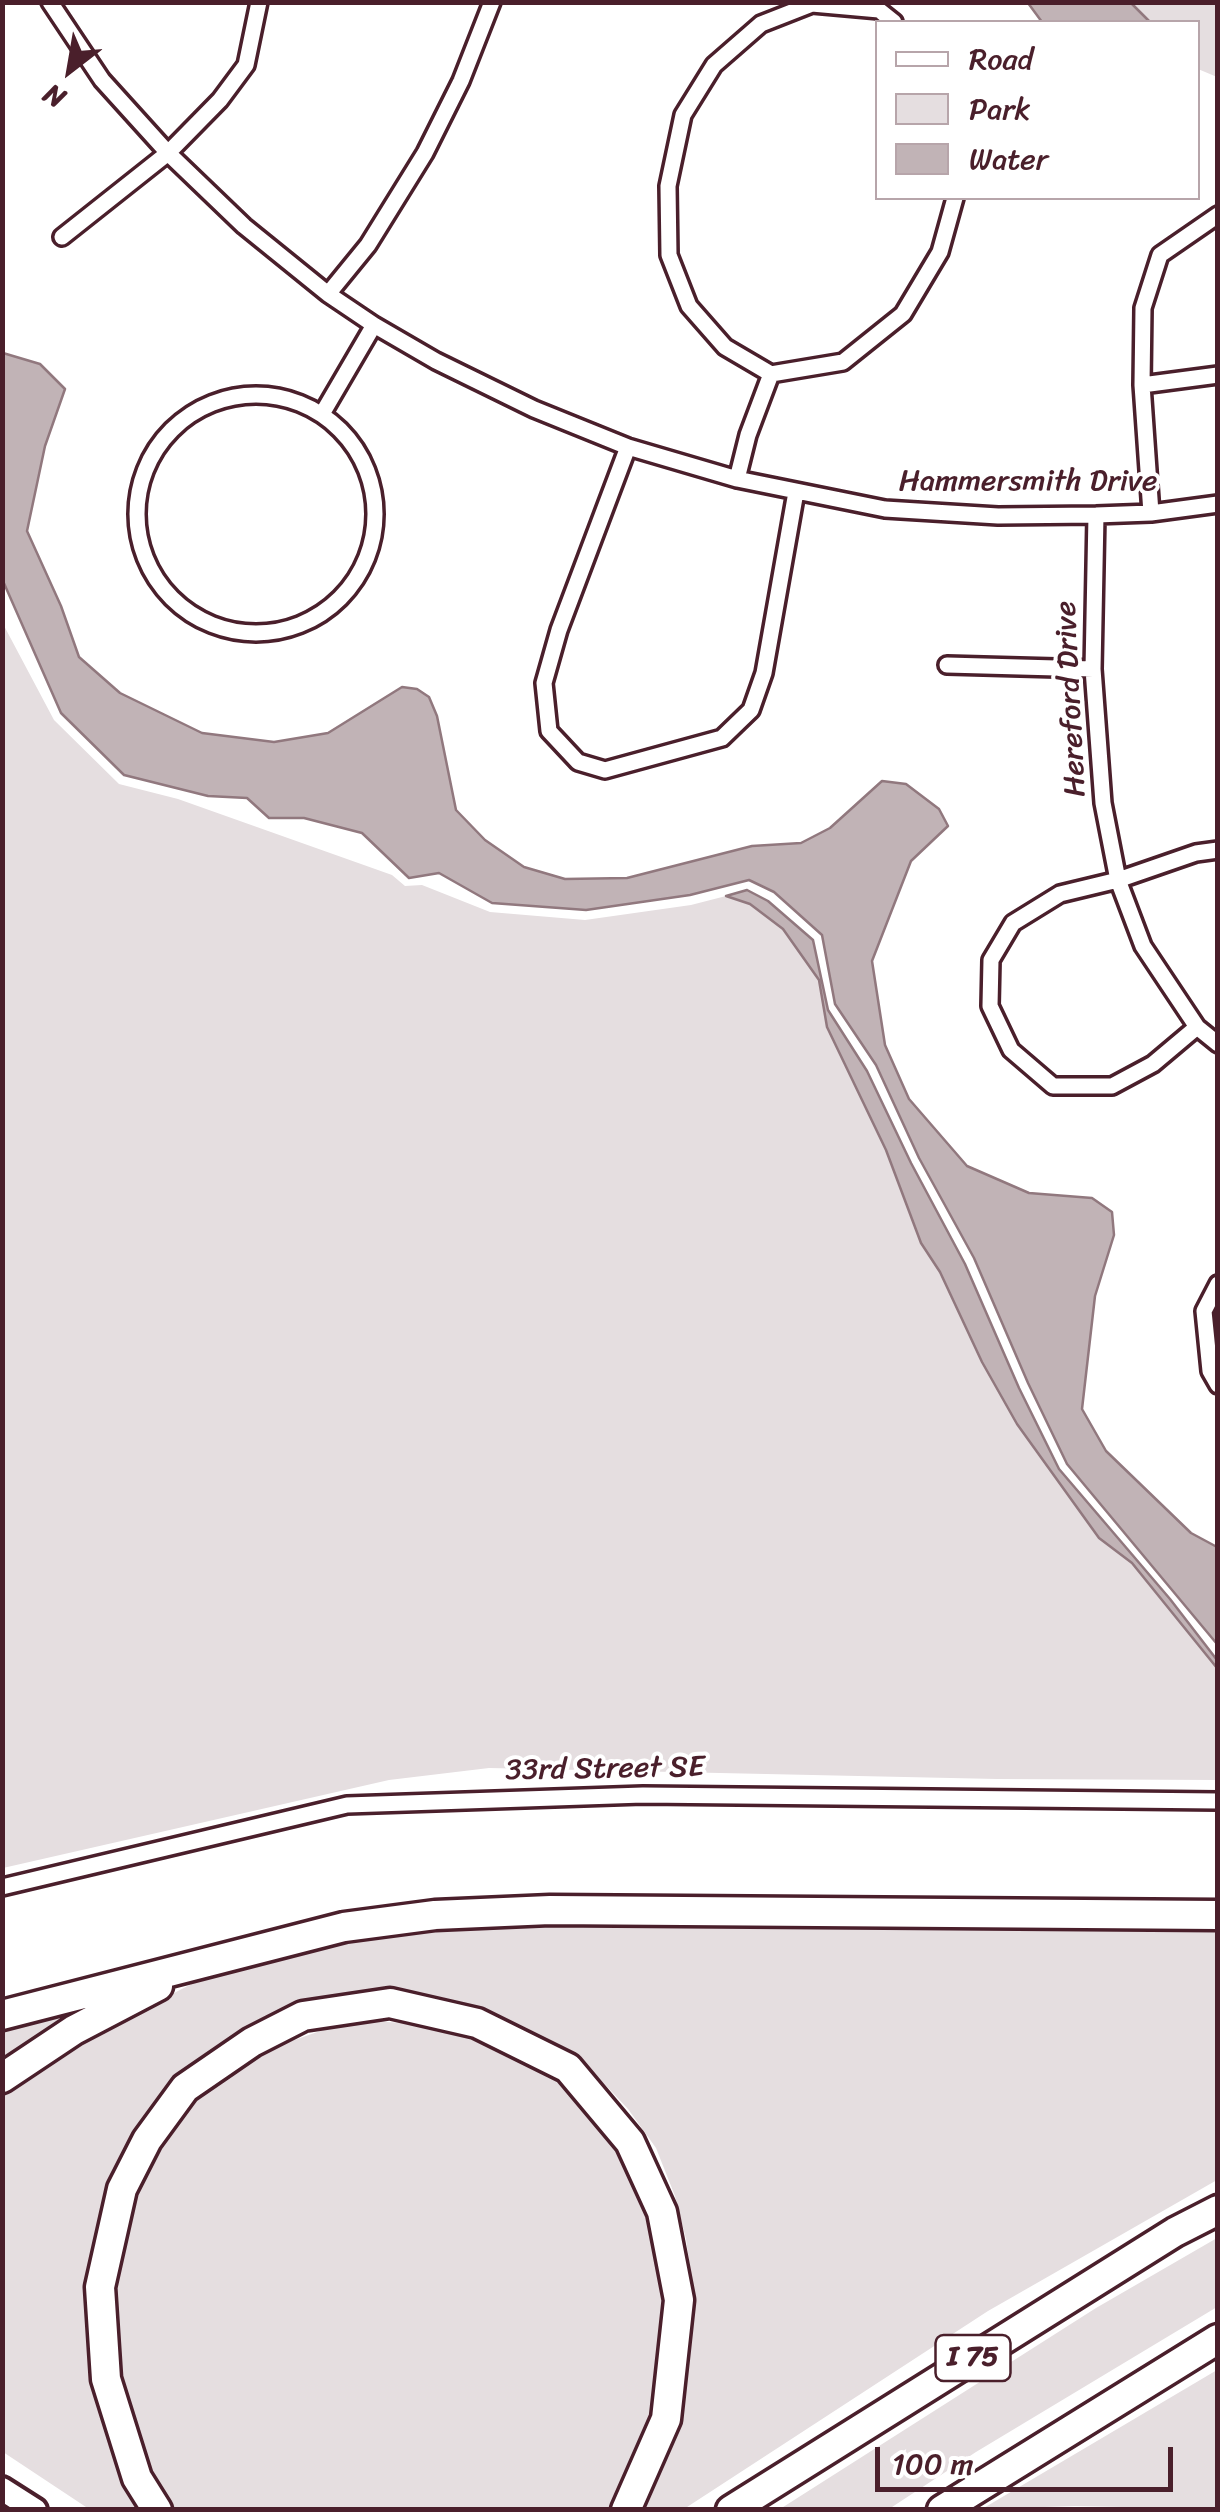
<!DOCTYPE html>
<html>
<head>
<meta charset="utf-8">
<style>
  body { margin:0 }
  #map { position:relative; width:1220px; height:2512px; overflow:hidden; background:#fff; font-family:Sriracha,sans-serif }
  canvas { display:block }
  .frame { position:absolute; inset:0; border:5px solid #4a1f2b; pointer-events:none }
  .legend { position:absolute; left:875px; top:20px; width:325px; height:180px; box-sizing:border-box; background:#fff; border:2px solid #b7a5aa; margin:0; padding:12px 18px; list-style:none; font-size:30px; color:#4a1f2b }
  .legend li { display:flex; align-items:center; gap:20px; height:50px }
  .legend b { width:50px; border:2px solid #b7a5aa }
  .north { position:absolute; left:20px; top:20px; width:100px; height:100px; -webkit-text-stroke:8px #fff; paint-order:stroke; rotate:211deg; font-size:28px; font-weight:700; line-height:40px; text-align:center; color:#4a1f2b }
  .north::after { content:''; display:block; margin:auto; width:35px; height:45px; background:#4a1f2b; clip-path:polygon(50% 0,100% 100%,50% 72%,0 100%) }
  .scale { position:absolute; left:875px; top:2447px; width:298px; height:45px; box-sizing:border-box; border:5px solid #4a1f2b; border-top:0; padding-left:12px; font-size:30px; line-height:35px; white-space:nowrap; color:#4a1f2b; -webkit-text-stroke:8px #fff; paint-order:stroke }
</style>
</head>
<body>
<div id="map">
<canvas width="1220" height="2512"></canvas>
<div class="frame"></div>
<ul class="legend">
<li><b style="height:12px;background:#fff"></b>Road</li>
<li><b style="height:28px;background:#e5dee0"></b>Park</li>
<li><b style="height:28px;background:#c1b3b6"></b>Water</li>
</ul>
<div class="north">N</div>
<div class="scale">100 m</div>
</div>
<script>
const g = document.querySelector('canvas').getContext('2d');
g.lineJoin = 'round';
function fill(path, color) { g.fillStyle = color; g.fill(path, 'evenodd'); }
const poly = rows => new Path2D(rows.map(r => 'M' + r).join(''));
function strokePath(path, color, width, dash) { g.strokeStyle = color; g.lineWidth = width; g.lineCap = dash ? 'butt' : 'round'; g.setLineDash(dash || []); g.stroke(path); }
function label(font, color, halo, rows, align = 'center') {
  g.font = font + ' Sriracha,sans-serif'; g.lineWidth = 8; g.setLineDash([]); g.textBaseline = 'middle'; g.strokeStyle = halo; g.fillStyle = color; for (const [text, x, y, turn = 0] of rows) {
    g.save(); g.translate(x, y); g.rotate((+turn || 0) * Math.PI / 180); g.textAlign = isNaN(turn) ? turn : align; if (halo) g.strokeText(text, 0, 0); g.fillText(text, 0, 0); g.restore();
  }
}
fill(poly([
  [1028,3,1217,3,1217,77,1198,69,1198,22,1042,22],
  [2,622,54,720,119,784,178,799,392,875,405,886,422,885,490,912,585,920,691,905,726,896,750,904,783,929,819,980,827,1027,886,1150,921,1242,940,1272,982,1362,1017,1424,1099,1538,1132,1563,1217,1668,1217,1780,997,1779,489,1768,389,1780,3,1868],
  [535,1920,1217,1930,1217,2180,988,2311,684,2509,640,2509,656,2480,675,2426,686,2383,692,2338,692,2282,686,2239,675,2196,656,2148,628,2109,596,2075,520,2025,452,2002,415,1995,376,1996,179,2086,95,2277,146,2509,89,2509,3,2452,2,2089,50,2057,209,1975,350,1936],
  [94,2000,96,2006,3,2066,3,2026],
  [372,2021,434,2025,487,2040,532,2063,576,2094,607,2125,653,2222,663,2275,665,2339,659,2391,642,2445,613,2509,166,2510,157,2496,118,2377,112,2299,118,2252,145,2161,174,2117,218,2075,280,2045,323,2030],
  [1217,2238,1217,2307,976,2452,889,2509,780,2509,1096,2308],
  [1217,2370,1217,2509,1075,2506,982,2509]
]), '#e5dee0');
const water = poly([
  [1028,3,1131,3,1150,22,1042,22,1028,3],
  [3,353,40,364,65,389,45,446,27,531,61,606,79,657,120,693,202,733,274,742,328,733,402,687,417,689,429,697,437,716,456,810,485,840,524,867,565,879,627,878,752,846,801,843,830,828,882,781,906,784,939,809,948,826,911,861,872,961,885,1045,909,1099,967,1166,1029,1193,1092,1198,1112,1212,1114,1235,1095,1296,1082,1409,1106,1451,1191,1533,1217,1547,1217,1644,1067,1464,1028,1383,974,1258,919,1158,876,1065,835,1004,822,935,774,892,749,880,690,895,586,910,492,903,439,873,409,878,362,833,304,818,269,818,247,798,208,796,124,775,61,713,3,581,3,353],
  [747,890,768,901,813,940,828,1010,867,1071,911,1163,965,1264,1019,1388,1059,1469,1170,1599,1217,1660,1217,1668,1132,1563,1099,1538,1017,1424,982,1362,940,1272,921,1243,886,1150,827,1027,819,980,783,929,750,904,726,896,747,890]
]);
fill(water, '#c1b3b6');
strokePath(water, '#91787e', 2.5);
const street = poly([
  [50,2,102,80,168,153,244,226,328,294,374,325,436,361,534,409,628,447,737,479,885,509,998,516,1096,515,1151,513,1218,504],
  [894,22,879,10,812,4,761,24,714,65,683,115,668,186,669,255,689,306,725,347,771,374,843,362,903,314,940,252,955,198],
  [62,237,168,153,220,100,246,65,259,2],
  [328,294,368,245,425,153,461,81,492,2],
  [1142,385,1218,375],
  '137 514a119 119 0 1 1 238 0a119 119 0 1 1-238 0Z',
  [322,414,374,325],
  [628,447,559,630,544,683,549,731,578,762,605,770,722,738,751,710,764,673,796,492],
  [737,479,748,435,771,374],
  [1151,513,1142,385,1143,308,1160,255,1218,215],
  [1096,515,1093,669,1103,803,1118,880,1143,946,1197,1027,1218,1044],
  [947,665,1093,669],
  [1197,1027,1153,1064,1112,1086,1053,1086,1011,1050,990,1006,991,960,1013,923,1060,894,1118,880,1196,853,1218,850],
  [1218,1284,1204,1311,1210,1371,1218,1385],
  [2,1887,347,1805,643,1795,1218,1801]
]);
const secondary = poly([
  [2,2489,35,2510]
]);
const highway = poly([
  [2,2015,344,1927,435,1915,550,1910,1218,1915],
  [2,2078,74,2030,158,1986],
  [157,2510,137,2478,106,2379,100,2287,122,2189,147,2140,185,2088,252,2042,303,2016,390,2003,477,2023,568,2068,630,2142,662,2212,679,2300,666,2419,626,2510],
  [731,2510,1175,2232,1218,2210],
  [942,2510,1218,2339]
]);
strokePath(street, '#4a1f2b', 22);
strokePath(secondary, '#4a1f2b', 30);
strokePath(highway, '#4a1f2b', 35);
strokePath(street, '#fff', 15);
strokePath(secondary, '#fff', 22);
strokePath(highway, '#fff', 28);
for (const [x, y, w] of [
  [973,2358,75]
]) { const box = new Path2D(); box.roundRect(x - w / 2, y - 23, w, 46, 8); g.fillStyle = '#fff'; g.fill(box); strokePath(box, '#4a1f2b', 2.5); }
label('bold 28px', '#4a1f2b', null, [
  ["I 75",973,2358]
]);
label('30px', '#4a1f2b', '#fff', [
  ["Hammersmith Drive",1028,482],
  ["Hereford Drive",1072,699,-93],
  ["33rd Street SE",605,1770,-1]
]);
</script>
</body>
</html>
